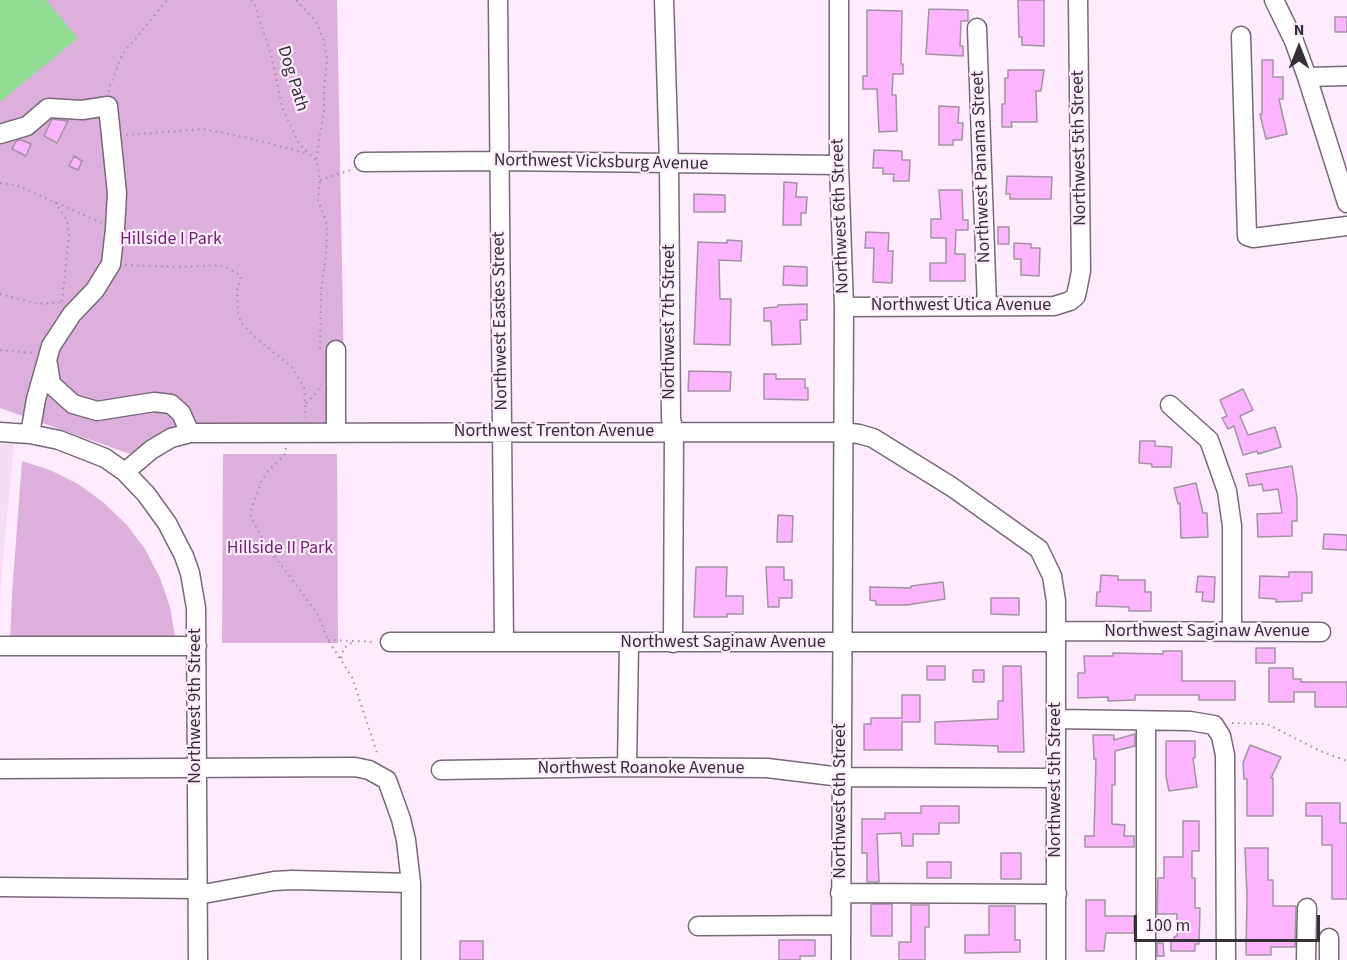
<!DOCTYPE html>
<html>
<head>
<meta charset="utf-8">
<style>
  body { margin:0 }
  #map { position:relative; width:1347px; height:960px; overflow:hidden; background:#feecfe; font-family:"Source Sans 3",sans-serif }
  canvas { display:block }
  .north { position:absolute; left:1269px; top:18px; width:60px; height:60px; -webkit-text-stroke:4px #feecfe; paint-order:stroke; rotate:0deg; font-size:16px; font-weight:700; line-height:24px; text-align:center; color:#362f36 }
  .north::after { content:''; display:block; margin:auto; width:21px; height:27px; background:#362f36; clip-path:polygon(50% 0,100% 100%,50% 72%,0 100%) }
  .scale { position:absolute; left:1134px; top:915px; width:186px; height:27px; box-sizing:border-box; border:3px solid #362f36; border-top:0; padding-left:8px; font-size:18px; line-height:21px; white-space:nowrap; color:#362f36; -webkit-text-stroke:4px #feecfe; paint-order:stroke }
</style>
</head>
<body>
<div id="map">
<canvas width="1347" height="960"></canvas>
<div class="north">N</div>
<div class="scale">100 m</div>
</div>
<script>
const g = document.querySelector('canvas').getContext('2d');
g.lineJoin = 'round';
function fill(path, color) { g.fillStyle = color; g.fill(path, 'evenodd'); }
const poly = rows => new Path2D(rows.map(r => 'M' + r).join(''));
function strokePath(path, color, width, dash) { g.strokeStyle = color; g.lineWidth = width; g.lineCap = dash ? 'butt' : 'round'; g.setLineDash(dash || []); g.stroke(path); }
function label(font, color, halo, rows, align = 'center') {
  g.font = font + ' "Source Sans 3",sans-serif'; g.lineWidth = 4.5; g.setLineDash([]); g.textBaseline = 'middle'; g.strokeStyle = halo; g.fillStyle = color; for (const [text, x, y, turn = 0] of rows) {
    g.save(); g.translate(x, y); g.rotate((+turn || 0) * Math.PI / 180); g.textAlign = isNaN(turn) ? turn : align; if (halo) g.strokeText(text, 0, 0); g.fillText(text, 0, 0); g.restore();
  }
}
fill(poly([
  [14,443,2,572,0,605,0,444]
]), '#f5ddf4');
fill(poly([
  [0,0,337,0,345,423,193,423,159,434,130,454,0,408],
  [223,454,337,454,338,643,222,643],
  [22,461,50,470,78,484,103,502,127,525,145,549,160,578,170,607,176,643,10,642,12,594]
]), '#ddafdd');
fill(poly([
  [0,0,46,0,78,38,0,102]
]), '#91dd93');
const building = poly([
  [1018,0,1044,0,1044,46,1022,45,1022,37,1019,37,1018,0],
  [929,9,968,10,968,21,961,21,960,46,963,46,963,56,926,54,929,9],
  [867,10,902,11,901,64,903,64,903,74,893,74,892,95,896,95,897,131,879,132,877,89,863,89,863,76,867,76,867,10],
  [1335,17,1347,17,1347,32,1335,32,1335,17],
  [1262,60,1273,60,1273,77,1283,77,1283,99,1279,99,1287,134,1266,139,1260,114,1262,114,1262,60],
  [1008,70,1044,70,1041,91,1036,91,1037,122,1011,122,1012,127,1002,127,1002,104,1005,104,1005,78,1008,78,1008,70],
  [939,106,959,107,958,123,963,123,962,140,953,140,953,145,939,145,939,106],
  [52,119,68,121,57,143,44,136,52,119],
  [21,140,31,144,26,156,12,149,16,141,21,140],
  [874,150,902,151,902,160,910,160,909,181,893,181,894,174,883,174,883,168,873,168,874,150],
  [74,156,82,161,78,170,69,166,74,156],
  [1007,176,1052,177,1051,199,1010,199,1010,194,1006,194,1007,176],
  [784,182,797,183,796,197,807,197,806,213,801,213,801,225,783,225,784,182],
  [939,190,962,190,963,220,968,220,968,230,956,230,955,254,965,254,965,281,930,281,930,263,946,263,946,238,931,238,931,219,941,219,939,190],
  [694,194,725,195,725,212,694,212,694,194],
  [998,227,1009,227,1009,244,998,244,998,227],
  [866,232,889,233,888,251,893,251,892,283,873,282,874,248,865,248,866,232],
  [727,240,742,241,741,261,719,260,720,299,731,299,730,345,694,344,698,242,727,243,727,240],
  [1014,243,1031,244,1031,248,1040,248,1039,276,1021,275,1021,259,1014,259,1014,243],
  [784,266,807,267,807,286,783,285,784,266],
  [807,304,807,320,800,320,801,344,772,345,771,321,764,321,764,308,778,307,778,305,807,304],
  [689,371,731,372,730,391,688,391,689,371],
  [764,374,776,374,776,379,805,379,805,388,808,388,808,400,764,399,764,374],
  [1243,389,1253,410,1240,416,1248,435,1275,427,1281,447,1258,454,1257,451,1243,455,1234,426,1228,429,1222,418,1227,416,1220,400,1243,389],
  [1140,441,1155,441,1155,446,1172,447,1171,467,1152,467,1152,464,1139,463,1140,441],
  [1292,466,1297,498,1297,521,1292,521,1292,536,1258,537,1257,514,1282,513,1278,489,1263,491,1262,484,1249,486,1246,474,1292,466],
  [1196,483,1203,513,1207,513,1208,537,1181,538,1180,503,1178,504,1174,488,1196,483],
  [778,515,793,516,792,542,777,542,778,515],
  [1324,534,1347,535,1347,550,1323,549,1324,534],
  [696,567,727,567,726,596,743,596,743,614,727,614,727,617,694,617,696,567],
  [766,567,784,567,784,580,792,580,792,598,779,598,779,607,768,607,766,567],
  [1289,572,1312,572,1312,593,1302,593,1302,601,1276,602,1276,599,1259,598,1260,576,1289,577,1289,572],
  [1101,575,1118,576,1118,580,1145,580,1145,592,1151,592,1151,611,1129,611,1129,607,1096,606,1097,592,1100,592,1101,575],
  [1198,576,1215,577,1214,602,1202,601,1203,592,1196,592,1198,576],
  [943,582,945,599,907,605,876,605,876,601,870,600,870,587,911,588,911,586,943,582],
  [991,598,1019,598,1019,615,991,614,991,598],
  [1256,648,1275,648,1275,663,1256,663,1256,648],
  [1163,651,1182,651,1182,681,1235,681,1235,700,1199,700,1199,695,1135,695,1135,700,1108,701,1108,697,1078,698,1078,673,1085,673,1084,656,1113,656,1113,653,1163,654,1163,651],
  [927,666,945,666,945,680,927,680,927,666],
  [1003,666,1021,666,1024,752,998,752,998,746,935,744,935,722,998,719,998,701,1003,701,1003,666],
  [1269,668,1293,668,1293,679,1301,679,1301,682,1347,682,1347,707,1315,707,1315,692,1294,692,1294,702,1269,702,1269,668],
  [973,670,984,670,984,682,973,682,973,670],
  [902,695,920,695,920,722,902,722,902,750,864,750,864,724,871,724,871,718,902,718,902,695],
  [1135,734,1135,746,1115,751,1115,785,1112,785,1112,824,1125,825,1124,836,1134,836,1134,847,1085,847,1085,836,1094,836,1096,759,1094,759,1093,735,1114,735,1114,740,1135,734],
  [1166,741,1195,741,1195,758,1193,758,1197,787,1169,791,1166,776,1166,741],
  [1250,745,1281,757,1271,778,1273,778,1273,816,1247,816,1247,779,1244,779,1243,763,1250,745],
  [1306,803,1340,803,1340,823,1347,823,1347,899,1332,899,1332,845,1322,845,1322,816,1306,816,1306,803],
  [921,806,959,806,959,823,939,823,939,834,913,834,913,846,902,846,901,833,877,834,879,882,867,882,867,853,862,853,862,819,885,819,885,813,921,813,921,806],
  [1183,821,1199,821,1199,851,1192,851,1192,878,1195,878,1195,908,1200,908,1199,944,1195,944,1195,951,1171,951,1171,941,1174,941,1174,937,1177,936,1177,914,1157,914,1158,878,1164,878,1164,857,1183,857,1183,821],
  [1245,848,1268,848,1268,880,1273,880,1273,906,1296,906,1295,947,1271,947,1271,955,1246,955,1247,895,1245,848],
  [1001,853,1021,853,1021,879,1001,879,1001,853],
  [927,862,951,862,951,878,927,878,927,862],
  [1086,900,1105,900,1105,916,1134,916,1134,933,1106,933,1104,951,1086,951,1086,900],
  [871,904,892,904,892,936,871,936,871,904],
  [911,905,929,905,929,927,925,927,925,960,899,960,899,942,911,942,911,905],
  [989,906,1015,906,1015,940,1020,940,1020,952,965,953,965,935,989,935,989,906],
  [779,940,815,940,815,956,800,956,800,960,779,960,779,940],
  [460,941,483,941,483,960,460,960,460,941],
  [1157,943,1163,943,1164,956,1157,956,1157,943]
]);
fill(building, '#fdb4fe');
strokePath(building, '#a292a2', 1.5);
const minor = poly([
  [498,0,504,641],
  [664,0,669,163,671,419,674,432,673,643],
  [839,0,839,165,844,307,841,960],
  [1274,0,1294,41,1307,77,1347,203],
  [977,28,987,306],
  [1241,36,1247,236,1253,238,1347,226],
  [1307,77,1347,76],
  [0,134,27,126,48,108,82,110,108,106,117,193,115,229,111,264,95,290,72,314,51,346,36,399,30,434],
  [364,162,498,161,839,165],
  [844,307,1054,306,1070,301,1076,296,1081,271,1078,0],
  [48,364,51,384,73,404,97,411,154,402,171,404,181,413,190,433],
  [1170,405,1209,440,1227,491,1232,526,1232,631],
  [0,432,30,434,59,440,105,458,125,472,146,494,167,523,184,556,190,573,196,608,198,960],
  [336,433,336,350],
  [125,472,151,450,171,438,190,433,843,432,859,434,873,438,952,487,1039,549,1052,576,1056,601,1056,960],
  [1056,631,1321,632],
  [390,642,1056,642],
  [0,646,197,646],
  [1056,719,1190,721,1214,725,1221,736,1225,755,1226,960],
  [627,767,629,643],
  [0,769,355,767,369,770,387,780,401,819,406,840,411,883,411,960],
  [441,770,627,767,767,768,841,777,1056,778],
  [0,887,198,889],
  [840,893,1057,894],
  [198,895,274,881,292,880,411,883],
  [698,926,841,925],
  [1329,938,1329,960],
  [1146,960,1146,721],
  [1306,960,1307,908]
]);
strokePath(minor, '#786978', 21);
strokePath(poly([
  [251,0,254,3,272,58,282,107,299,144,316,160,318,168,320,180,318,200,326,221,327,233,326,256,321,291,320,353],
  [296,0,316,21,324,41,327,60,324,89,324,111,316,160],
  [109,92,110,86,122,55,167,0],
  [126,135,203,129,244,137,306,153],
  [320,180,351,170],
  [0,183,16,185,102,223],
  [55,202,67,220,69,235,62,302],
  [125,265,182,267,219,265,228,268,241,276,237,291,238,313,241,323,257,339,293,368,304,388,306,418],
  [0,294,38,304,62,302],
  [0,350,33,353],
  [306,403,317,392,321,384],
  [286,448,284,456,268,471,262,480,250,512,252,519,266,545,317,613,328,640,352,677,378,756],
  [328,640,375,642],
  [341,658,344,648,354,641],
  [1232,723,1267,724,1320,751,1347,761]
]), '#9e919e', 2, [1.5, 4.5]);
strokePath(minor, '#fff', 18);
label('18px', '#362f36', '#feecfe', [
  ["Dog Path",292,79,73],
  ["Northwest 5th Street",1080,148,-91],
  ["Northwest Vicksburg Avenue",601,163,1],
  ["Northwest Panama Street",982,167,-92],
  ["Northwest 6th Street",841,216,-92],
  ["Northwest Utica Avenue",961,306],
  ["Northwest Eastes Street",501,321,-91],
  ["Northwest 7th Street",670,322,-90],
  ["Northwest Trenton Avenue",554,432],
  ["Northwest Saginaw Avenue",1207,632],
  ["Northwest Saginaw Avenue",723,643],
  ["Northwest 9th Street",196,706,-90],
  ["Northwest Roanoke Avenue",641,769],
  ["Northwest 5th Street",1056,780,-90],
  ["Northwest 6th Street",841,801,-90]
]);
label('18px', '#742077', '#feecfe', [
  ["Hillside I Park",171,240],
  ["Hillside II Park",280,549]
]);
</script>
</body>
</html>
